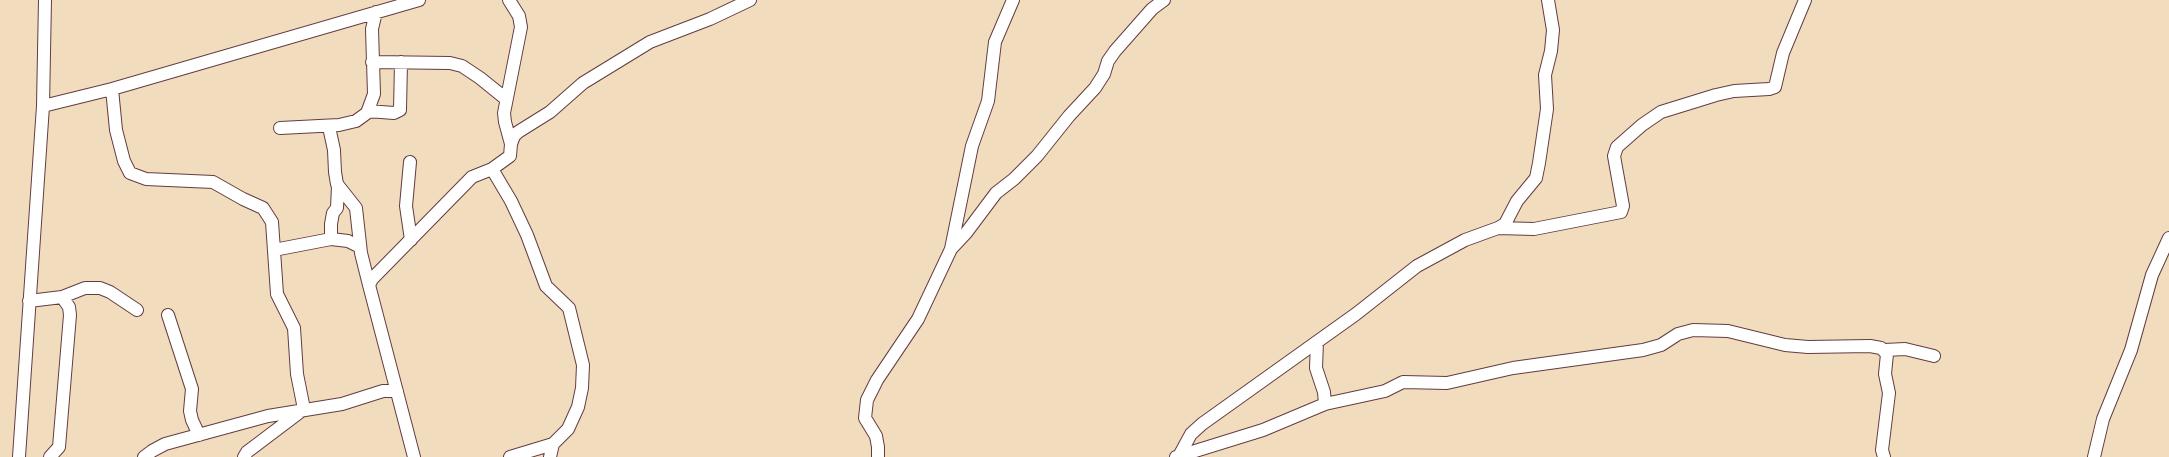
<!DOCTYPE html>
<html>
<head>
<meta charset="utf-8">
<style>
  body { margin:0 }
  canvas { display:block; background:#f1ddbd }
</style>
</head>
<body>
<canvas width="2169" height="457"></canvas>
<script>
const g = document.querySelector('canvas').getContext('2d');
g.lineJoin = 'round';
const poly = rows => new Path2D(rows.map(r => 'M' + r).join(''));
function strokePath(path, color, width, dash) { g.strokeStyle = color; g.lineWidth = width; g.lineCap = dash ? 'butt' : 'round'; g.setLineDash(dash || []); g.stroke(path); }
const minor = poly([
  [372,62,450,63,462,66,480,78,506,99],
  [112,89,116,130,124,161,130,173,146,179,213,182,243,199,263,208,272,222,277,294,294,328,297,374,304,409,247,452,244,457],
  [43,106,112,89,419,0],
  [368,111,394,113,400,110,401,62],
  [329,127,334,150,335,172,337,184,356,208,361,253,369,285],
  [280,128,339,125,356,121,367,113,374,94,372,29,376,12],
  [511,144,514,136,518,132,550,112,583,83,650,42,710,19,750,0],
  [410,162,406,206,411,240],
  [492,169,511,201,527,235,546,286,569,308,583,365,582,388,578,407,568,429,553,444,550,457],
  [1498,228,1534,229,1621,212,1623,206,1614,156,1617,147,1642,125,1661,112,1716,95,1734,91,1769,89,1775,87,1783,53,1805,0],
  [331,239,331,224,333,213,337,208,338,186],
  [952,248,966,233,996,193,1014,179,1037,156,1069,116,1095,88,1104,74,1108,61,1115,51,1152,9,1164,0],
  [274,250,331,239,348,241,360,247],
  [29,301,62,297,85,288,100,288,110,292,137,310],
  [168,315,192,389,190,411,192,420,199,435],
  [1317,342,1316,368,1324,392,1325,404],
  [1885,350,1905,349,1934,356],
  [1179,456,1191,434,1202,424,1356,314,1417,266,1465,240,1498,228,1505,224,1517,201,1536,178,1539,163,1547,109,1545,75,1551,51,1553,30,1548,0],
  [19,457,43,106,45,0],
  [50,457,59,447,70,315,69,307,62,297],
  [144,457,152,451,165,444,268,416,342,404,383,391,397,391],
  [414,457,369,285,372,279,472,177,492,169,510,156,511,144,505,122,504,113,521,27,519,16,509,0],
  [510,457,553,444],
  [878,457,878,447,876,436,865,418,867,400,877,380,918,319,951,249,972,146,988,101,995,42,1013,0],
  [1176,457,1263,430,1325,404,1385,391,1403,382,1447,383,1513,368,1643,350,1661,345,1678,334,1693,330,1728,331,1785,345,1808,347,1870,346,1881,348,1887,354,1885,374,1889,393,1882,450,1884,457],
  [2094,457,2103,419,2131,350,2152,275,2169,238]
]);
strokePath(minor, '#633c41', 14);
strokePath(minor, '#fff', 12);
</script>
</body>
</html>
